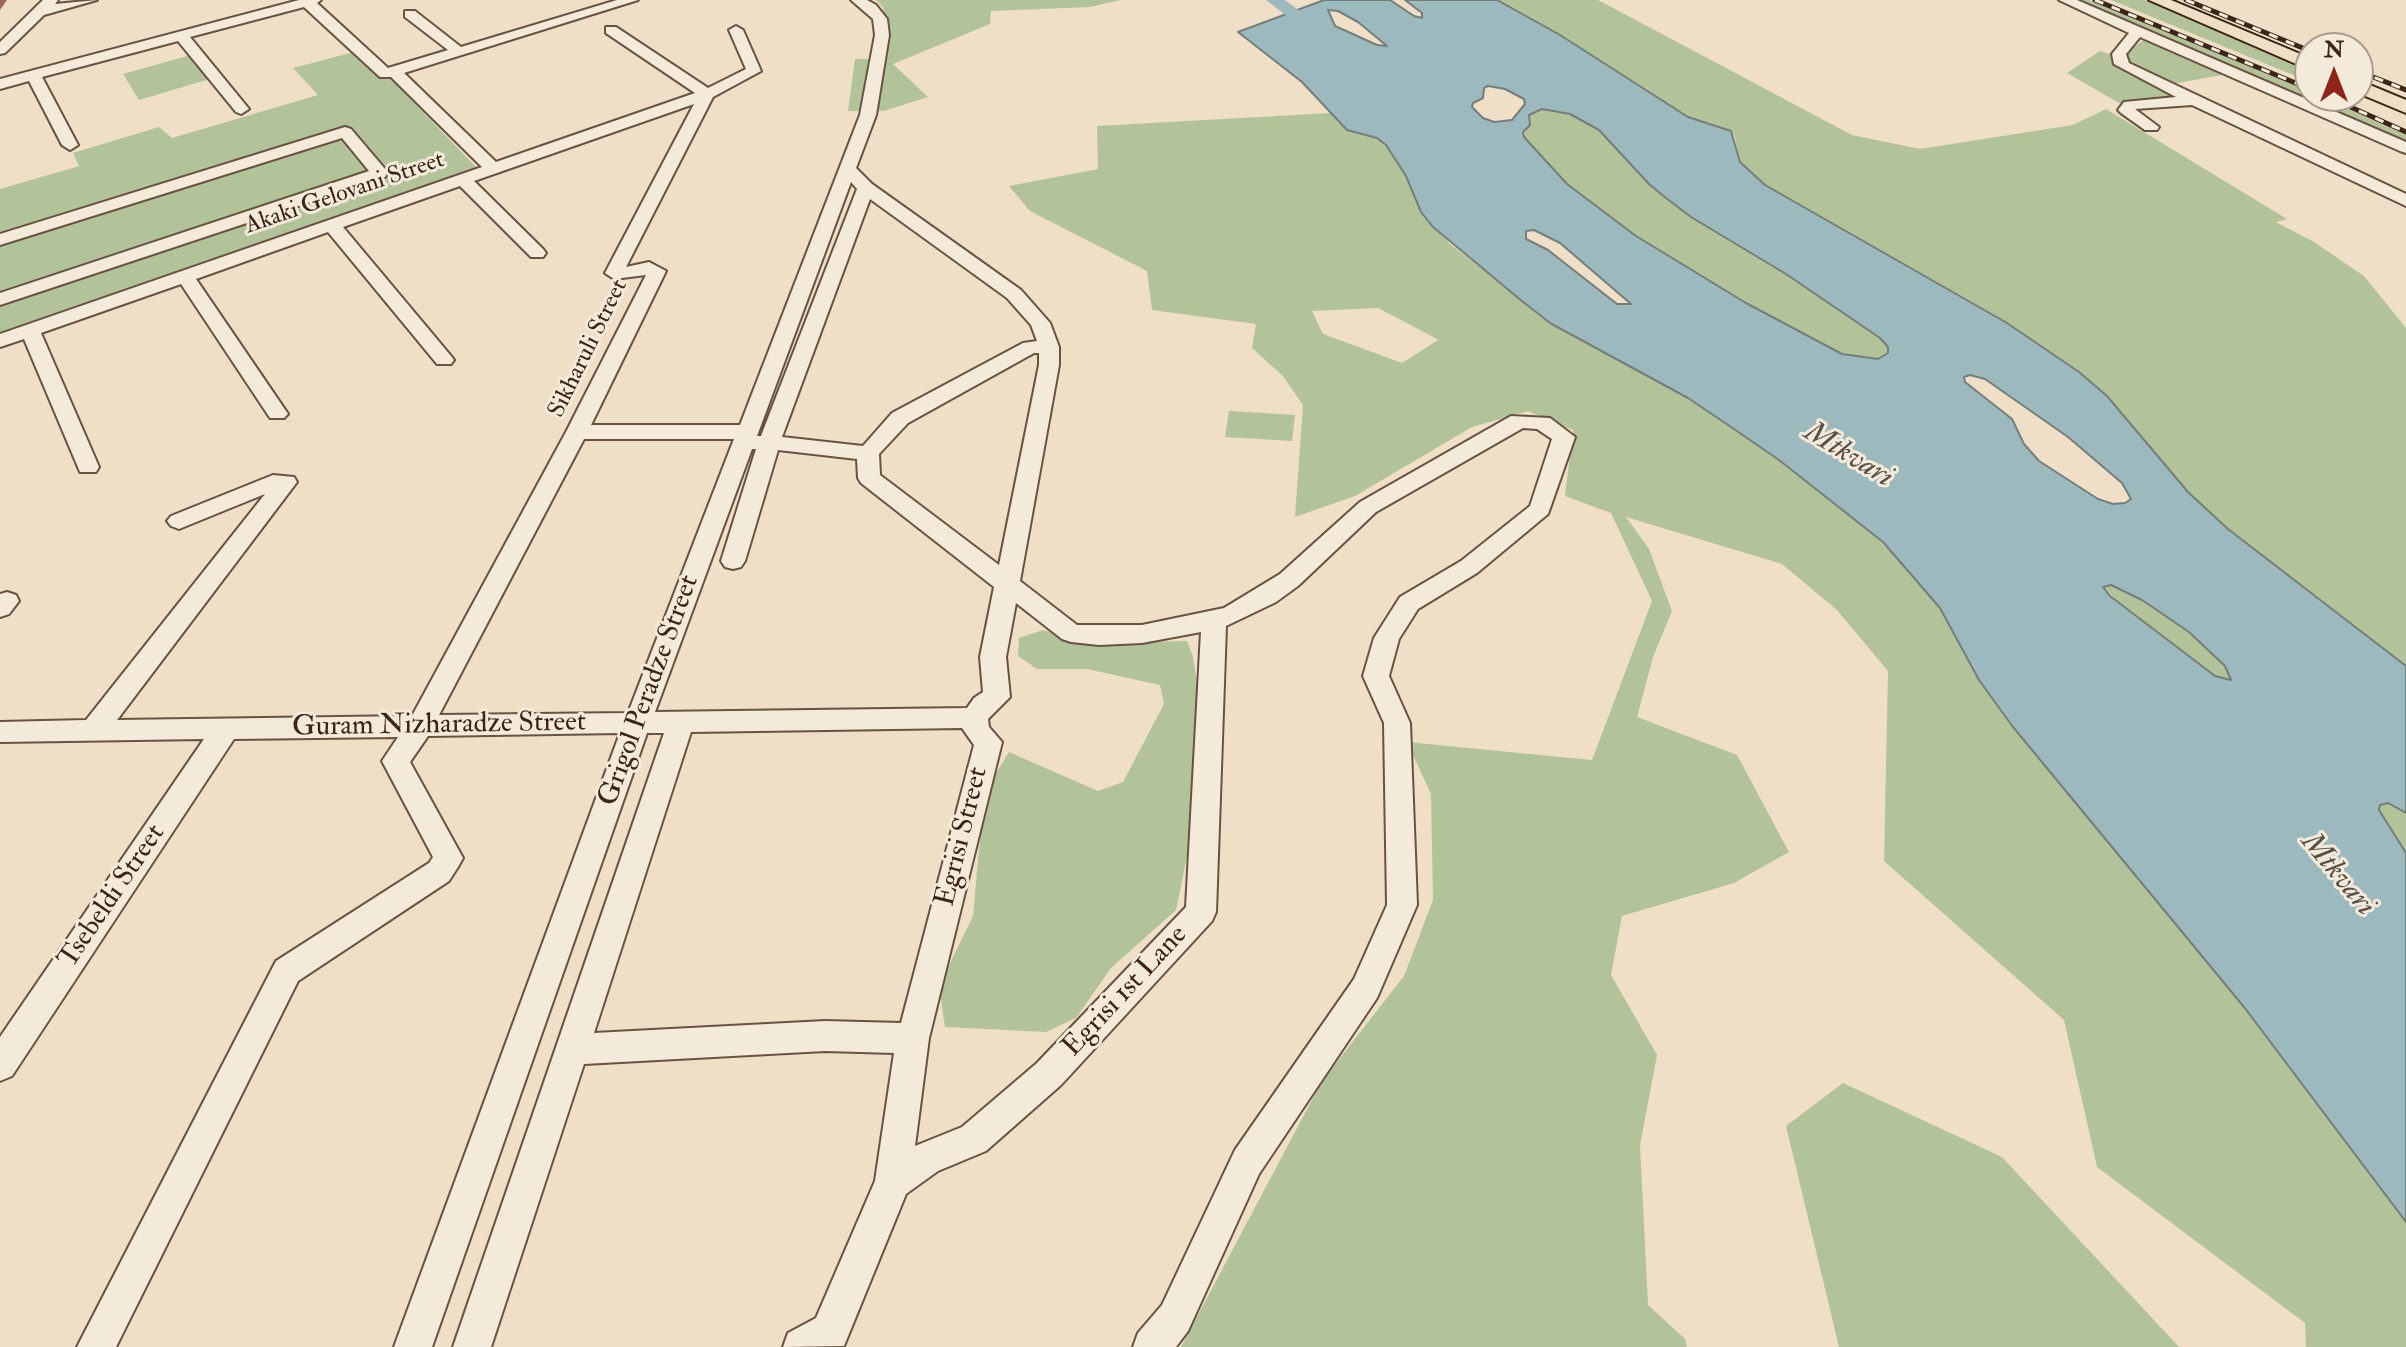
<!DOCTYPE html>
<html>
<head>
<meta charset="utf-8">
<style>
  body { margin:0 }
  #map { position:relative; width:2406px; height:1347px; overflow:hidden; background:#eedfc6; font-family:"IM FELL Double Pica",serif }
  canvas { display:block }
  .north { position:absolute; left:2294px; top:32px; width:80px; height:80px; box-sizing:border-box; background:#f4eada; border:2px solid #aa9b8c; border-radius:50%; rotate:0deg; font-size:22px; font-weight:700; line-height:32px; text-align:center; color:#3c2416 }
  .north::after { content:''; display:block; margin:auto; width:28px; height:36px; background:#8f2418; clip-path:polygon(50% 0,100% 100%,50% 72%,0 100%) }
</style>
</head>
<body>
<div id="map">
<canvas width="2406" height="1347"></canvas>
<div class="north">N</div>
</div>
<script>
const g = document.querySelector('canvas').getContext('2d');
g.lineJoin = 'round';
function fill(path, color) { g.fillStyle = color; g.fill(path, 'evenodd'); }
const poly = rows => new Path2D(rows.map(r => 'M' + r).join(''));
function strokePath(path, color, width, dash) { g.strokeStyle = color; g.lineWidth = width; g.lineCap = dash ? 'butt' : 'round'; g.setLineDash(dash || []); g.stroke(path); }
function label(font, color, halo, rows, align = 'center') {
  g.font = font + ' "IM FELL Double Pica",serif'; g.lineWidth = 6; g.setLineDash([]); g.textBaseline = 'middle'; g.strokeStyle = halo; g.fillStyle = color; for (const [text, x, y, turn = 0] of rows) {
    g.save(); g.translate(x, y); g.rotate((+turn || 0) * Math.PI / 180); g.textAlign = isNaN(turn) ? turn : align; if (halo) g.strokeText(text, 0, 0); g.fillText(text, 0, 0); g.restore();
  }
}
fill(poly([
  [876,0,1121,0,1090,7,991,11,990,24,893,64,928,97,884,111,848,111,855,59,884,59,887,44,883,7],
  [1497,0,1598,0,1852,135,1920,149,2073,125,2106,109,2287,219,2276,222,2314,242,2364,276,2406,328,2406,666,2228,529,2188,492,2107,396,2079,372,2007,323,1765,185,1740,162,1735,137,1731,131,1688,117,1560,35],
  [2072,0,2089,0,2272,75,2310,92,2310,96,2319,96,2406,135,2406,145],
  [2111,0,2145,0,2310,71,2310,82],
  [2145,39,2227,74,2167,85,2130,65,2127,59,2126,53],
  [2100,51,2110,54,2113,62,2128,72,2189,101,2126,107,2067,73],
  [354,52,379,77,391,79,476,167,0,333,0,189,79,166,73,153,159,127,172,138,318,95,293,68],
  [191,55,210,79,139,100,123,74],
  [1542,109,1570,114,1599,130,1649,184,1666,198,1691,217,1786,274,1881,338,1889,347,1888,353,1878,359,1843,354,1746,303,1636,236,1567,184,1524,137,1529,115],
  [1330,113,1347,130,1377,138,1386,145,1406,176,1421,212,1449,243,1550,323,1688,398,1779,460,1861,522,1918,579,1940,608,1979,680,2013,727,2244,1007,2406,1222,2406,1347,2306,1347,2305,1323,2097,1167,2064,1020,1884,861,1888,671,1837,610,1782,564,1626,517,1649,549,1672,611,1653,657,1637,717,1737,755,1789,852,1734,883,1622,916,1611,975,1657,1055,1640,1145,1648,1305,1685,1339,1687,1347,1181,1347,1322,1081,1404,976,1433,900,1431,794,1407,742,1592,760,1652,601,1611,513,1565,496,1573,430,1528,411,1472,427,1355,496,1295,517,1303,405,1283,376,1252,348,1256,324,1152,310,1147,271,1030,211,1009,186,1098,169,1097,126],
  [1378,308,1437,339,1438,340,1402,363,1323,334,1312,311],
  [1229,411,1295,415,1292,441,1225,437],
  [2111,584,2142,600,2189,632,2225,666,2231,680,2215,676,2119,603,2103,587],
  [1043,630,1085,643,1187,641,1193,657,1208,754,1176,910,1111,968,1076,1018,1046,1032,945,1027,939,986,973,916,984,793,1009,752,1098,791,1123,782,1164,704,1160,685,1087,669,1037,669,1018,656,1019,638],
  [2388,803,2406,813,2406,853,2378,810,2380,805],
  [1843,1083,2002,1157,2179,1347,1839,1347,1786,1126]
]), '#b3c399');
const water = poly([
  [1324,0,1390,0,1414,16,1422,18,1422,13,1405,0,1497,0,1560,35,1688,117,1731,131,1740,162,1765,185,2007,323,2079,372,2107,396,2188,492,2228,529,2406,666,2406,813,2388,803,2380,805,2379,810,2406,853,2406,1222,2244,1007,2013,727,1979,680,1940,608,1883,542,1779,460,1734,429,1688,398,1550,323,1517,297,1433,227,1421,212,1406,176,1386,145,1377,138,1347,130,1302,82,1238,32,1324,0],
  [1328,10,1338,11,1358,22,1387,46,1377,45,1335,26,1328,10],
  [1488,86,1505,89,1524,99,1525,104,1512,120,1494,122,1483,118,1472,107,1473,103,1483,98,1484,88,1488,86],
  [1542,109,1570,114,1599,130,1649,184,1666,198,1691,217,1786,274,1880,338,1888,347,1888,353,1878,359,1842,354,1746,303,1636,236,1567,184,1524,137,1523,132,1530,125,1529,115,1542,109],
  [1534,230,1560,243,1631,304,1617,304,1548,250,1526,239,1526,231,1534,230],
  [1970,375,1985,379,2068,437,2122,483,2131,499,2125,503,2113,504,2098,499,2039,461,2024,444,2012,419,1965,382,1964,377,1970,375],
  [2111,585,2142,600,2189,632,2225,666,2231,680,2215,676,2110,596,2103,587,2111,585]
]);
fill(water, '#9cbabe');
strokePath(water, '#767e7b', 2);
fill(poly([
  [1266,0,1285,0,1334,37,1325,42,1319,41,1266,0]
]), '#9cbabe');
const minor = poly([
  [43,0,58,0,55,4,97,0,44,15,5,53,0,54,0,42,43,0],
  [299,0,321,0,317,3,388,68,448,50,405,17,405,11,415,11,461,47,617,0,638,0,404,73,496,162,695,93,606,33,606,27,616,27,708,88,746,69,729,30,736,26,743,30,761,71,713,97,626,267,649,262,666,271,591,425,740,425,860,115,875,35,873,19,851,0,867,0,876,5,887,19,889,35,876,115,856,168,872,184,1021,290,1050,323,1059,347,1059,365,1020,581,1077,625,1142,625,1224,608,1280,574,1360,502,1511,416,1550,418,1575,437,1548,514,1477,573,1418,609,1399,639,1389,676,1410,723,1417,905,1377,998,1259,1174,1188,1331,1176,1347,1133,1347,1138,1333,1162,1305,1235,1150,1354,979,1387,905,1384,723,1363,676,1374,638,1400,597,1461,561,1530,506,1552,439,1537,429,1523,428,1376,512,1298,586,1276,602,1226,626,1216,912,1212,921,1061,1085,986,1151,938,1171,906,1194,844,1346,783,1347,788,1333,816,1318,875,1181,894,1053,825,1051,584,1064,491,1347,453,1347,664,733,647,733,432,1347,394,1347,620,733,428,736,410,762,463,858,458,867,449,881,298,981,116,1347,77,1347,276,961,429,863,433,857,382,761,398,737,234,739,12,1076,0,1081,0,1037,204,739,0,742,0,722,86,720,265,494,179,529,171,526,167,521,171,516,273,475,294,477,297,482,117,720,412,716,566,432,646,275,614,279,605,273,694,104,474,181,543,249,546,253,543,257,531,257,460,186,343,227,451,356,454,360,451,364,437,364,328,232,196,279,288,414,284,418,270,418,181,284,41,333,99,467,96,472,80,472,24,339,0,347,0,334,482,167,391,77,380,77,304,7,190,37,249,109,241,114,236,112,178,41,42,77,78,145,70,150,62,145,29,81,0,89,0,79,299,0],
  [851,182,857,189,761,436,757,436,851,182],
  [870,199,1007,298,1031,325,1037,341,1023,343,892,413,863,446,782,437,870,199],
  [1034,353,1039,353,1039,365,999,565,880,475,879,454,908,423,1034,353],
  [584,439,734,439,628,713,439,715,584,439],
  [752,449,756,449,721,561,725,567,733,569,741,567,745,561,778,450,857,459,858,478,861,483,994,587,980,657,983,692,974,698,967,708,655,712,752,449],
  [1016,603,1062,639,1071,642,1099,645,1142,643,1201,632,1186,907,1037,1063,962,1127,915,1146,929,1038,1002,742,989,727,988,719,1010,697,1006,657,1016,603],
  [962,728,974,745,901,1023,825,1021,594,1033,691,732,962,728],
  [2059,0,2077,0,2406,142,2406,153,2400,151,2140,37,2126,54,2129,63,2406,194,2406,206,2192,105,2135,109,2159,127,2157,130,2145,130,2121,113,2118,110,2124,102,2176,97,2114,64,2112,54,2129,33,2059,0],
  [345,127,351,129,385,169,387,173,385,177,0,305,0,293,369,171,342,138,0,245,0,234,345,127],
  [7,592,16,595,19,601,9,614,0,617,0,594,7,592]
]);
const major = poly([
  [2149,0,2171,0,2310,58,2310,70,2149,0],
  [2358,80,2406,100,2406,113,2358,93,2358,80]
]);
strokePath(minor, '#685342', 4);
strokePath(major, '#3c2416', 4);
fill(minor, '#f4eada');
fill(major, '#eedfc6');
const rail = poly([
  [2095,0,2310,89],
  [2186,0,2310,51],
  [2358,71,2406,90],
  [2326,96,2406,132]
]);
strokePath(rail, '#3c2416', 5);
strokePath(rail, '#f4eada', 3, [9]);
fill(poly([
  [0,0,7,0,0,10]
]), '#9a6b58');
label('24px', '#3c2416', '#f4eada', [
  ["Akaki Gelovani Street",345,194,-19],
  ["Sikharuli Street",589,349,-64]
]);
label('28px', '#3c2416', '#f4eada', [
  ["Grigol Peradze Street",650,691,-70],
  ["Guram Nizharadze Street",439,726,-1],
  ["Egrisi Street",963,837,-76],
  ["Tsebeldi Street",113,897,-56],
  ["Egrisi 1st Lane",1126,992,-47]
]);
label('italic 30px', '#595148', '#f4eada', [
  ["Mtkvari",1848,456,31],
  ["Mtkvari",2337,875,50]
]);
</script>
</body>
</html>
